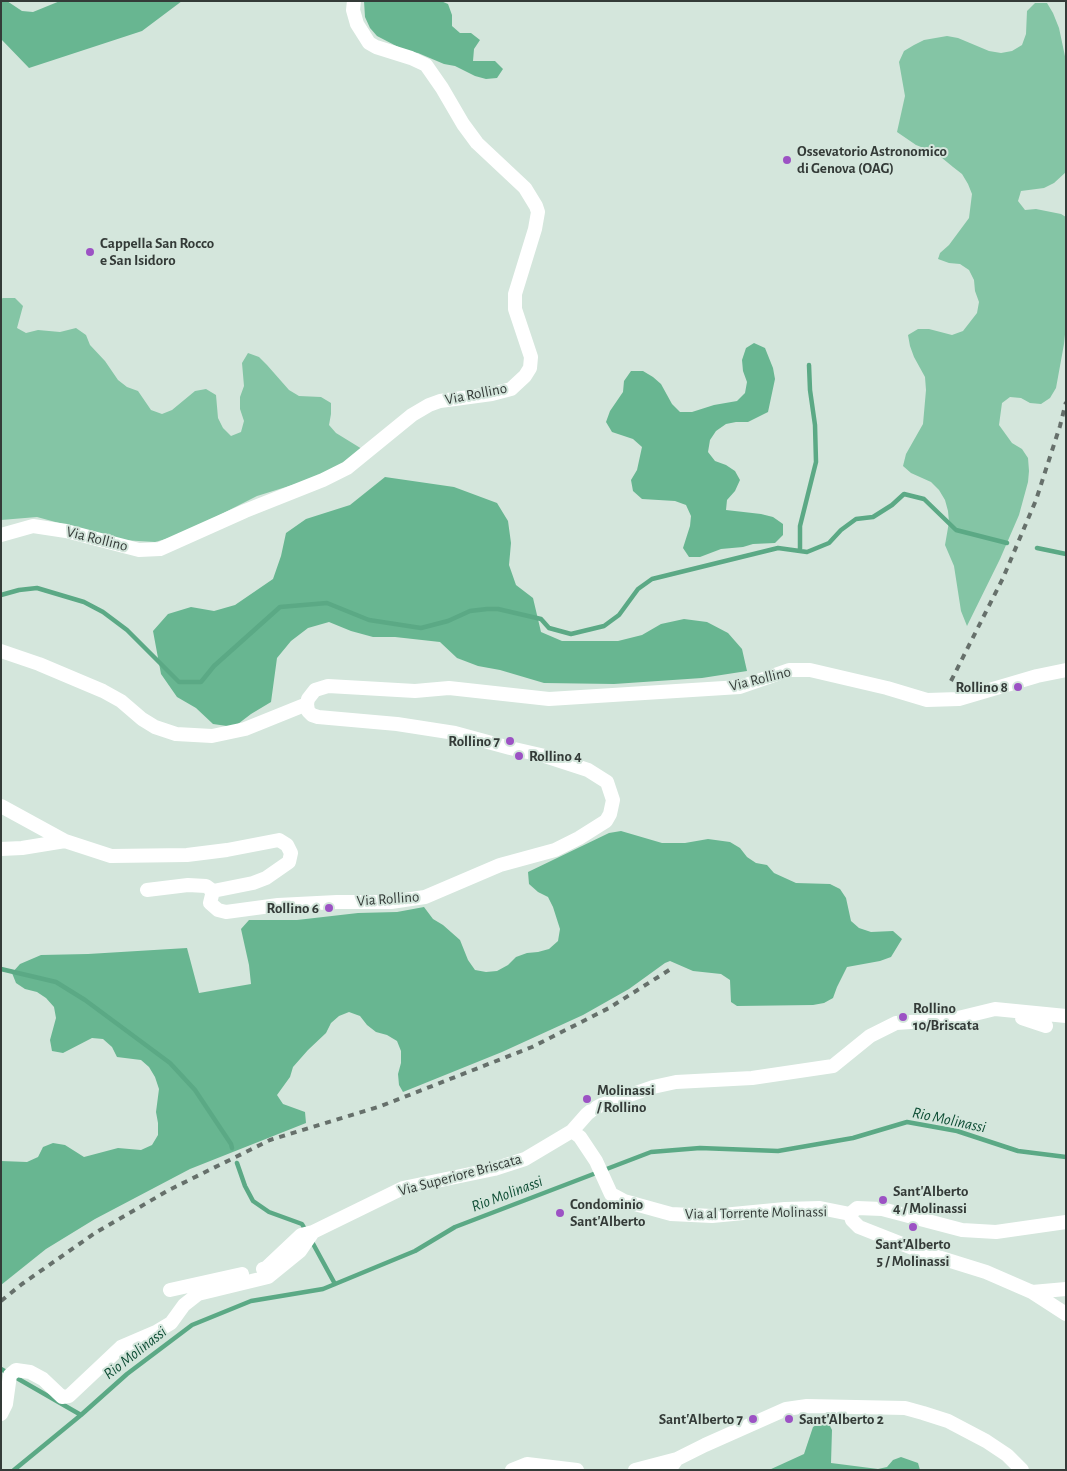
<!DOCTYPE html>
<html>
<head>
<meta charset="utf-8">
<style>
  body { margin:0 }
  #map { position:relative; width:1067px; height:1471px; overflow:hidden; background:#d4e6dc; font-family:"Alegreya Sans",sans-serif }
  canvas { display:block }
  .frame { position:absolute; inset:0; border:2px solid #343b38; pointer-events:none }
</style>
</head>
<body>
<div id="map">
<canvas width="1067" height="1471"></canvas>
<div class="frame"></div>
</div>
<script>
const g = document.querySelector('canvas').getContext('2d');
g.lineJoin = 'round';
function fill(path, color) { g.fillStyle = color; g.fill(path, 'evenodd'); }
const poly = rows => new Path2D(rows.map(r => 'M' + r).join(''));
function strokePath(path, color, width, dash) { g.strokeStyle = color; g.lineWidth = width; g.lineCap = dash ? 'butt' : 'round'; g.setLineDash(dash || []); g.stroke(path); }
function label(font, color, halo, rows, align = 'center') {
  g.font = font + ' "Alegreya Sans",sans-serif'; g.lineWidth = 4; g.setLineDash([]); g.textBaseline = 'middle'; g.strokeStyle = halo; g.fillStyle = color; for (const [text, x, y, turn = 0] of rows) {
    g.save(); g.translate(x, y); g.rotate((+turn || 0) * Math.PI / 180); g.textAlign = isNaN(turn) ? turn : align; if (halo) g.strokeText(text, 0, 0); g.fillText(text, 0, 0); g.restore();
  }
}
fill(poly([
  [1035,3,1047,3,1053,13,1059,28,1066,61,1066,172,1054,183,1044,188,1021,191,1018,201,1025,210,1036,209,1061,214,1066,217,1066,325,1064,344,1056,388,1050,398,1041,404,1030,403,1021,398,1010,397,1002,403,999,425,1012,443,1022,449,1028,458,1029,471,1028,482,1019,515,1000,559,967,626,961,611,954,566,945,545,949,522,948,511,945,500,939,490,931,482,911,473,903,466,906,454,923,424,926,390,925,377,914,357,910,346,908,335,918,329,929,329,952,335,963,331,977,313,979,302,975,291,974,280,969,270,960,264,949,263,938,259,940,253,949,245,969,218,972,194,968,184,962,174,953,167,936,153,916,145,897,132,905,96,899,62,904,51,914,45,924,40,947,36,958,38,989,51,1001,53,1012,51,1022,45,1026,34,1027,11],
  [3,298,15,298,23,306,17,328,26,333,38,330,60,332,76,328,86,335,90,345,105,361,118,380,127,387,138,391,151,410,162,414,172,410,195,391,206,389,216,395,218,418,223,428,231,436,241,432,244,421,240,409,240,397,244,386,242,363,248,353,259,357,267,365,289,390,299,396,321,397,331,403,331,414,329,425,336,433,362,449,336,469,318,477,257,496,180,535,155,542,122,540,37,517,1,520,1,299]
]), '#84c5a5');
fill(poly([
  [1,1,7,1,22,11,33,12,60,1,182,1,142,31,29,68,1,39],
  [364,1,441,1,448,4,452,15,452,26,460,33,471,33,480,40,474,49,473,61,495,61,503,69,497,78,486,79,475,76,455,66,444,64,418,53,406,51,377,36,370,28,365,17],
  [754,343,765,348,773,368,775,379,768,412,748,422,736,422,726,424,716,431,710,440,708,452,715,461,726,465,735,471,740,480,735,491,727,500,726,510,761,514,773,517,783,524,783,535,775,543,753,544,743,547,721,549,700,557,689,557,683,548,690,526,691,516,686,505,675,501,642,499,633,491,631,480,637,470,642,447,633,439,612,432,606,422,610,411,623,392,624,381,631,371,643,371,653,377,661,384,672,404,680,412,692,412,714,405,737,401,745,393,747,382,743,371,742,360,746,348],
  [385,477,454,487,497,503,508,521,511,543,509,565,516,585,533,598,541,632,562,641,618,641,642,635,661,624,684,619,707,622,728,633,742,649,747,671,702,678,614,684,544,683,500,670,478,666,457,658,440,642,395,637,373,637,351,631,329,622,308,628,291,641,277,658,271,702,251,714,234,727,213,724,196,708,177,697,161,674,153,631,168,614,191,607,214,611,235,605,273,579,281,556,286,533,306,519,350,505],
  [621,831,662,843,685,843,708,839,730,842,740,848,747,857,756,863,767,865,774,873,796,883,830,884,840,889,846,898,851,921,859,928,871,932,893,931,902,939,891,957,880,961,847,967,837,987,833,998,824,1003,813,1005,737,1006,731,1002,730,980,721,974,693,971,670,961,665,963,629,989,583,1015,502,1052,403,1092,399,1085,398,1074,401,1063,401,1051,397,1041,387,1035,376,1032,367,1025,360,1016,349,1012,339,1016,331,1023,326,1033,308,1050,293,1067,290,1077,277,1095,283,1104,305,1112,306,1123,190,1169,95,1219,46,1249,1,1285,1,1161,27,1162,38,1157,43,1147,53,1143,65,1145,84,1157,118,1148,141,1150,152,1145,158,1135,158,1123,156,1112,159,1089,155,1077,149,1067,141,1060,117,1057,112,1047,103,1039,92,1038,63,1053,52,1051,50,1040,56,1018,54,1007,46,998,37,992,25,989,16,983,12,973,20,964,41,955,88,954,187,948,199,993,251,984,249,965,241,929,249,920,297,920,358,913,397,912,424,907,433,919,443,925,460,940,468,960,475,970,486,972,497,971,508,965,516,957,527,953,538,952,549,949,558,941,560,929,553,907,548,897,538,892,529,884,528,872,609,833],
  [821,1422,830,1426,832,1430,831,1463,878,1469,887,1467,893,1460,901,1457,918,1463,920,1470,769,1470,804,1454,813,1427]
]), '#68b691');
strokePath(poly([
  [1037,548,1066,554],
  [800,551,800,526,816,462,815,425,810,390,809,365],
  [1,595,19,590,37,588,84,602,103,612,127,630,179,682,201,682,214,666,280,607,327,603,369,620,421,628,448,621,470,611,487,609,498,609,541,619,549,628,571,634,604,626,619,615,638,589,652,579,778,548,807,552,829,543,841,530,856,519,873,517,892,505,904,494,924,499,956,530,1007,543],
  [1,969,56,982,85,1000,170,1063,195,1090,231,1144,232,1148],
  [237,1163,245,1186,253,1201,269,1212,302,1224,306,1231],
  [311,1240,335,1284],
  [1,1369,81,1415],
  [14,1470,81,1415,127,1374,192,1325,251,1301,323,1289,415,1251,455,1227,651,1152,700,1148,778,1151,853,1138,907,1122,957,1131,1018,1151,1066,1157]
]), '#5ba985', 4.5);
strokePath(poly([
  [1,535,33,526,66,531,139,550,160,549,245,511,323,480,347,468,412,415,429,405,440,401,492,394,511,389,525,376,530,368,531,357,515,309,515,294,535,229,538,212,536,206,525,188,477,143,463,124,442,88,426,65,411,58,376,47,369,43,357,24,353,10,354,1],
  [1,651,39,664,103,691,121,701,142,719,155,727,176,734,212,736,245,729,307,704],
  [1,806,65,841,111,856,187,855,227,850,279,840,287,845,291,853,289,862,266,878,253,883,213,891,210,903,218,910,226,912,278,905,337,902,391,902,425,897,500,865,555,850,579,838,606,821,610,814,613,800,607,782,588,770,545,756,510,748,455,733,397,724,318,717,312,715,308,711,307,704,308,699,315,690,328,686,415,691,449,688,549,699,740,687,789,670,810,670,887,688,927,700,959,699,1037,676,1066,670],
  [1,849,22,848,65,841],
  [147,890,188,885,206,886,213,891],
  [1022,1018,1046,1026],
  [850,1214,820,1208,785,1209,712,1216,671,1214,624,1201,611,1194,596,1161,580,1137,572,1131,587,1114,592,1110,601,1105,653,1087,676,1082,752,1078,833,1066,870,1036,896,1023,954,1019,995,1009,1066,1016],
  [850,1214,852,1220,859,1227,925,1253,986,1272,1032,1292,1066,1314],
  [850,1214,857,1208,882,1209,962,1230,996,1232,1066,1222],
  [263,1269,266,1268,301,1235,313,1232],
  [170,1290,242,1274],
  [1032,1292,1066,1289],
  [1,1414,6,1404,10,1375,16,1370,30,1372,43,1379,62,1397,69,1396,121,1347,156,1332,171,1323,184,1305,198,1294,268,1277,300,1251,313,1232,403,1188,494,1169,525,1159,572,1131],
  [512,1470,527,1464,577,1470],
  [635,1470,677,1459],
  [669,1470,677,1459,705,1445,786,1409,807,1406,905,1408,923,1413,948,1421,986,1441,1007,1455,1022,1470]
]), '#fff', 14);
strokePath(poly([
  [951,681,1003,578,1036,500,1060,426,1066,402],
  [1,1301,22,1284,95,1233,169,1190,270,1140,381,1106,532,1047,609,1008,674,967]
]), '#66706b', 4, [6, 6]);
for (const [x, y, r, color] of [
  [787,160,5,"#9c52c4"],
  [90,252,5,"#9c52c4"],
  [1018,687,5,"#9c52c4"],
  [510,741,5,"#9c52c4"],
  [519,756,5,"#9c52c4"],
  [329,908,5,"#9c52c4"],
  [903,1017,5,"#9c52c4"],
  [587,1099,5,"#9c52c4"],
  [883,1200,5,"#9c52c4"],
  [560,1213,5,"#9c52c4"],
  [913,1227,5,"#9c52c4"],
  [753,1419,5,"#9c52c4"],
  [789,1419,5,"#9c52c4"]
]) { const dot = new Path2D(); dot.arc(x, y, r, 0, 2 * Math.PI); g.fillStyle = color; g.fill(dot); strokePath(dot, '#d4e6dc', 2); }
label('bold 15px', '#343b38', '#d4e6dc', [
  ["Ossevatorio Astronomico",797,151],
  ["di Genova (OAG)",797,168],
  ["Cappella San Rocco",100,243],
  ["e San Isidoro",100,260],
  ["Rollino 8",1008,687,"right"],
  ["Rollino 7",500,741,"right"],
  ["Rollino 4",529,756],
  ["Rollino 6",319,908,"right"],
  ["Rollino",913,1008],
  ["10/Briscata",913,1025],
  ["Molinassi",597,1090],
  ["/ Rollino",597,1107],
  ["Sant'Alberto",893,1191],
  ["4 / Molinassi",893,1208],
  ["Condominio",570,1204],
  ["Sant'Alberto",570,1221],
  ["Sant'Alberto",913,1244,"center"],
  ["5 / Molinassi",913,1261,"center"],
  ["Sant'Alberto 7",743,1419,"right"],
  ["Sant'Alberto 2",799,1419]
], 'left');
label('15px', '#343b38', '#d4e6dc', [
  ["Via Rollino",476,394,-11],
  ["Via Rollino",97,539,14],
  ["Via Rollino",760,679,-14],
  ["Via Rollino",388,899,-4],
  ["Via Superiore Briscata",460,1175,-15],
  ["Via al Torrente Molinassi",756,1213,-1]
]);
label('italic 16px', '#0d4d34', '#d4e6dc', [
  ["Rio Molinassi",949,1120,12],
  ["Rio Molinassi",507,1194,-21],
  ["Rio Molinassi",135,1353,-38]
]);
</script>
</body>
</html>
